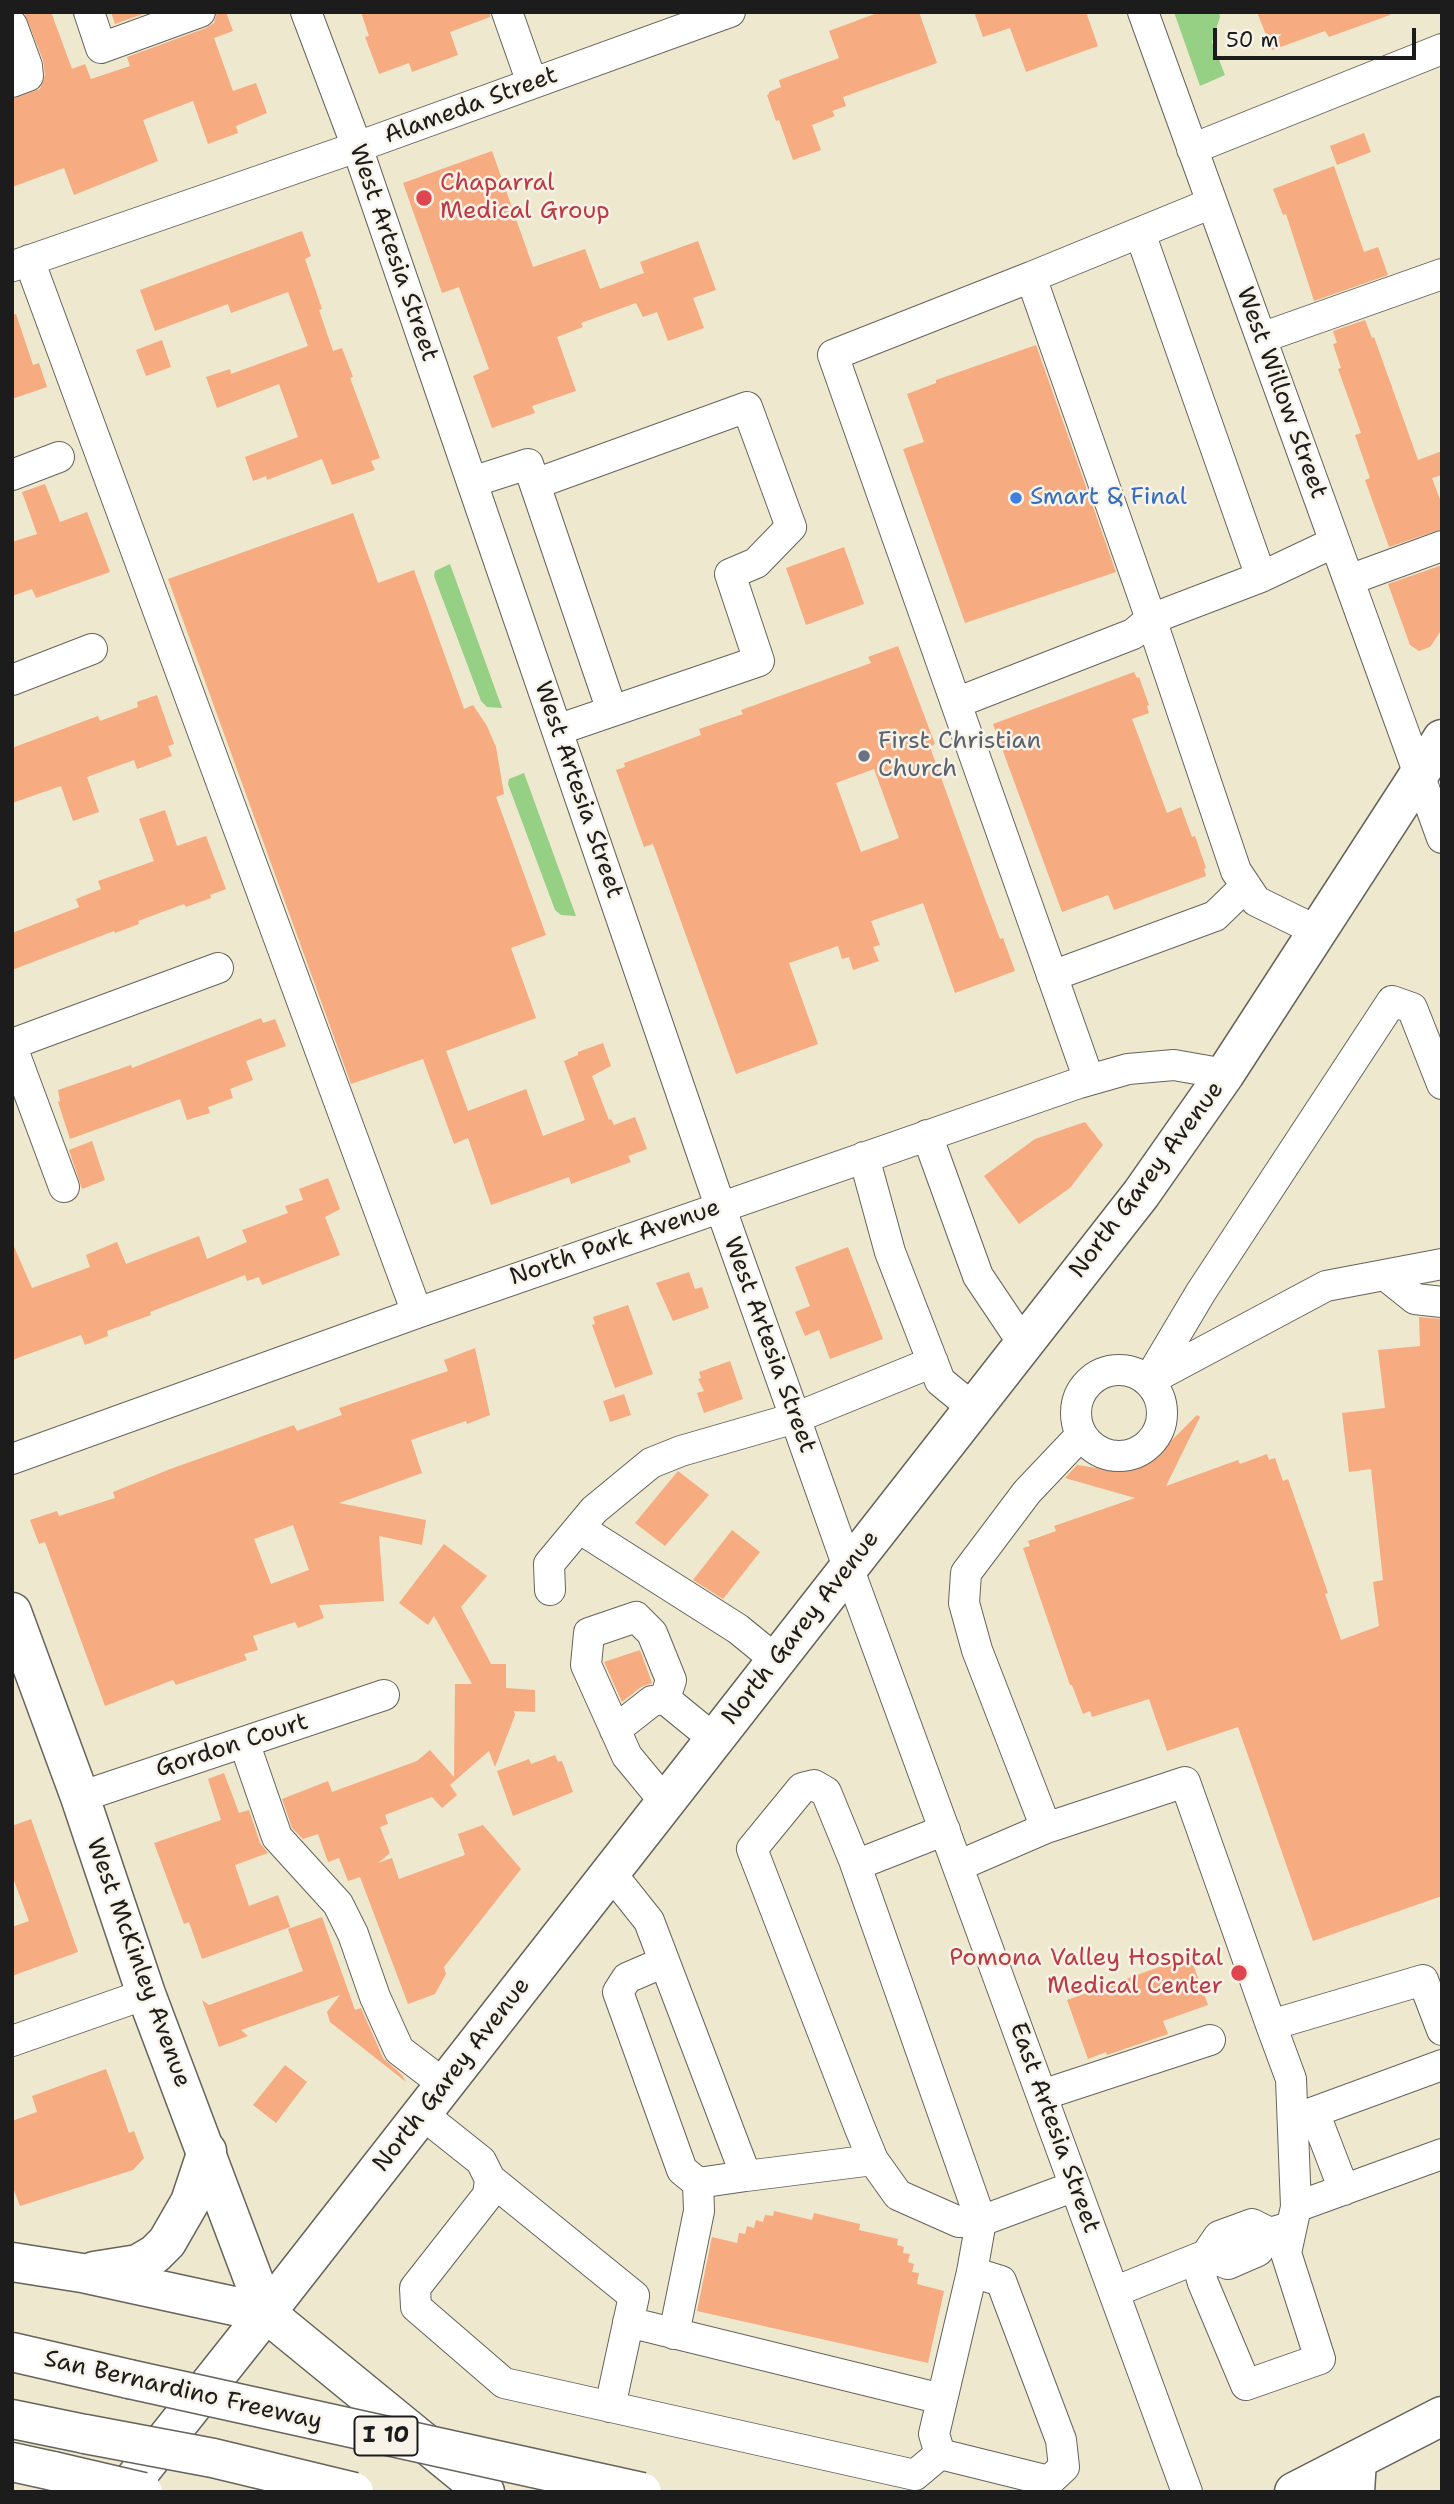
<!DOCTYPE html>
<html>
<head>
<meta charset="utf-8">
<style>
  body { margin:0 }
  #map { position:relative; width:1454px; height:2504px; overflow:hidden; background:#eee8cf; font-family:"Shantell Sans",sans-serif }
  canvas { display:block }
  .frame { position:absolute; inset:0; border:14px solid #1c1c1c; pointer-events:none }
  .scale { position:absolute; left:1213px; top:28px; width:203px; height:32px; box-sizing:border-box; border:4px solid #1c1c1c; border-top:0; padding-left:9px; font-size:21px; line-height:24px; white-space:nowrap; color:#1c1c1c; -webkit-text-stroke:5px #f7f3e8; paint-order:stroke }
</style>
</head>
<body>
<div id="map">
<canvas width="1454" height="2504"></canvas>
<div class="frame"></div>
<div class="scale">50 m</div>
</div>
<script>
const g = document.querySelector('canvas').getContext('2d');
g.lineJoin = 'round';
function fill(path, color) { g.fillStyle = color; g.fill(path, 'evenodd'); }
const poly = rows => new Path2D(rows.map(r => 'M' + r).join(''));
function strokePath(path, color, width, dash) { g.strokeStyle = color; g.lineWidth = width; g.lineCap = dash ? 'butt' : 'round'; g.setLineDash(dash || []); g.stroke(path); }
function label(font, color, halo, rows, align = 'center') {
  g.font = font + ' "Shantell Sans",sans-serif'; g.lineWidth = 5; g.setLineDash([]); g.textBaseline = 'middle'; g.strokeStyle = halo; g.fillStyle = color; for (const [text, x, y, turn = 0] of rows) {
    g.save(); g.translate(x, y); g.rotate((+turn || 0) * Math.PI / 180); g.textAlign = isNaN(turn) ? turn : align; if (halo) g.strokeText(text, 0, 0); g.fillText(text, 0, 0); g.restore();
  }
}
fill(poly([
  [1174,12,1219,12,1220,17,1212,42,1225,75,1200,86],
  [450,564,502,708,487,707,481,701,434,576,435,571],
  [524,773,576,916,561,915,555,910,508,784,509,779]
]), '#96d084');
fill(poly([
  [24,12,51,12,72,69,85,64,91,79,130,66,127,57,206,28,214,23,217,12,226,12,233,31,214,38,233,91,256,83,267,113,236,126,238,133,208,144,193,101,143,120,158,161,74,195,64,168,12,187,12,99,40,89,45,75,43,60],
  [111,12,148,12,115,24],
  [361,12,490,12,490,17,450,32,458,55,412,72,409,63,379,74,365,37,369,36],
  [880,12,919,12,937,63,843,97,846,106,832,111,835,116,812,125,821,150,793,160,779,120,776,121,767,95,769,94,769,92,781,87,779,80,839,58,829,31],
  [974,12,1086,12,1098,46,1026,72,1010,28,983,37],
  [1257,12,1390,12,1390,15,1329,37,1325,31,1272,50],
  [1364,133,1371,152,1337,165,1330,146],
  [492,151,533,267,585,249,600,289,644,273,640,262,698,241,716,290,693,298,704,328,668,341,657,312,643,317,636,303,581,323,583,327,557,337,576,391,532,406,535,413,492,428,473,376,489,369,459,287,442,293,403,183],
  [1334,166,1364,252,1378,247,1388,275,1314,301,1286,214,1283,215,1273,189],
  [302,231,311,256,305,259,322,309,319,310,333,351,342,348,353,377,350,378,380,458,371,461,375,470,332,485,322,459,267,480,266,476,253,481,245,457,298,437,279,384,217,408,206,377,230,369,231,374,308,346,288,292,231,313,228,304,155,331,140,290],
  [16,314,33,365,39,363,47,387,12,399,12,315],
  [1365,320,1372,338,1374,337,1418,460,1442,451,1442,475,1432,478,1442,505,1442,529,1389,547,1365,480,1370,478,1355,435,1361,433,1338,369,1341,368,1333,344,1337,343,1333,331],
  [162,340,171,367,146,376,136,350],
  [1036,345,1116,572,965,623,903,449,924,442,907,394,936,383,936,380],
  [45,484,60,522,87,512,110,572,36,598,32,589,12,596,12,542,37,534,22,492],
  [353,513,378,583,414,570,464,709,473,705,487,726,496,747,504,794,496,797,546,935,511,948,536,1018,446,1051,468,1111,526,1089,543,1136,585,1120,564,1061,578,1055,578,1052,603,1043,611,1066,592,1076,609,1120,611,1119,614,1125,635,1117,647,1149,628,1156,631,1162,571,1184,569,1177,491,1205,468,1138,454,1144,423,1059,351,1084,168,579],
  [844,547,864,604,806,625,786,568],
  [1442,565,1442,629,1430,647,1419,651,1410,645,1388,584],
  [898,646,935,744,930,747,982,891,1000,939,1003,938,1015,971,955,993,923,903,871,921,880,945,873,947,879,961,853,970,849,957,842,959,838,946,789,963,818,1044,736,1074,653,844,644,847,616,770,625,767,624,763,701,735,699,729,743,714,741,710,871,663,868,657],
  [874,769,899,838,861,852,836,783],
  [1134,672,1137,678,1139,677,1149,705,1147,706,1149,713,1132,719,1167,813,1181,807,1192,837,1195,836,1206,868,1204,869,1206,876,1114,910,1108,895,1062,912,993,724],
  [157,695,174,744,168,746,172,756,137,769,134,760,87,777,99,812,73,821,61,786,12,803,12,748,98,716,100,721,138,707,137,702],
  [165,810,177,846,206,836,226,889,210,895,211,898,186,907,184,904,138,921,139,924,115,933,114,931,12,970,12,933,79,907,76,899,101,889,98,881,154,861,139,819],
  [261,1018,263,1023,275,1019,286,1046,246,1061,253,1080,230,1089,233,1098,208,1107,210,1113,187,1120,180,1099,70,1139,58,1102,60,1101,58,1090,131,1065,132,1068],
  [1085,1122,1103,1145,1070,1188,1019,1224,984,1176,1035,1139],
  [92,1141,105,1180,82,1189,69,1150],
  [328,1178,340,1209,325,1217,340,1255,262,1285,259,1277,247,1281,245,1275,150,1312,151,1315,107,1331,108,1336,85,1345,81,1335,12,1360,12,1242,32,1288,90,1267,86,1255,117,1242,126,1264,199,1236,207,1259,247,1242,242,1230,288,1213,285,1206,303,1200,299,1189],
  [848,1247,883,1339,830,1359,819,1330,805,1336,795,1312,810,1306,795,1267],
  [689,1272,695,1289,702,1287,709,1308,673,1321,656,1283],
  [628,1305,653,1374,615,1388,592,1325,595,1324,593,1317],
  [1419,1317,1442,1319,1442,1896,1313,1941,1238,1727,1167,1751,1149,1699,1092,1717,1090,1711,1083,1714,1072,1685,1070,1685,1023,1548,1030,1546,1028,1541,1056,1531,1054,1526,1135,1498,1065,1478,1077,1465,1116,1471,1140,1466,1152,1460,1197,1415,1200,1417,1166,1486,1238,1460,1240,1464,1267,1454,1269,1460,1275,1458,1283,1481,1288,1479,1328,1593,1325,1594,1341,1640,1379,1626,1373,1582,1383,1580,1371,1469,1349,1472,1342,1413,1385,1408,1378,1350,1420,1346],
  [475,1348,490,1415,467,1424,466,1421,411,1440,422,1473,339,1503,426,1520,422,1545,379,1536,384,1601,319,1605,324,1618,298,1628,295,1622,253,1636,258,1650,244,1654,247,1660,176,1685,173,1680,105,1706,45,1542,39,1544,30,1520,57,1511,59,1516,115,1498,113,1492,173,1468,294,1425,297,1431,342,1415,339,1408,448,1371,444,1360],
  [293,1525,309,1570,271,1584,254,1539],
  [730,1361,743,1399,704,1413,697,1393,704,1391,698,1379,701,1378,699,1372],
  [624,1394,631,1415,610,1422,603,1401],
  [678,1471,709,1495,665,1546,635,1523],
  [732,1530,760,1552,723,1599,693,1580],
  [444,1544,487,1576,461,1607,491,1664,506,1664,506,1688,535,1690,535,1712,514,1711,515,1715,495,1767,489,1751,450,1785,457,1795,442,1808,432,1797,385,1815,388,1824,380,1827,390,1853,378,1863,392,1858,399,1879,465,1855,458,1834,483,1825,521,1869,444,1967,446,1974,435,1994,408,2004,360,1877,348,1881,339,1858,328,1862,318,1834,303,1839,292,1828,282,1799,328,1781,332,1792,417,1761,430,1750,454,1777,455,1684,472,1684,434,1616,428,1625,399,1603],
  [640,1650,652,1683,641,1687,622,1702,604,1662],
  [555,1755,558,1762,562,1761,573,1792,513,1816,497,1771,529,1759,531,1764],
  [224,1773,239,1813,249,1810,260,1843,268,1853,235,1865,249,1906,278,1895,290,1927,202,1959,189,1922,184,1924,154,1843,221,1820,208,1779],
  [31,1819,78,1952,12,1976,12,1927,29,1921,12,1875,12,1826],
  [322,1917,355,2010,361,2008,383,2058,402,2075,406,2082,330,2022,327,2012,340,1995,241,2030,248,2036,219,2047,202,2000,209,2005,303,1971,288,1929],
  [1190,1956,1208,2005,1163,2021,1168,2034,1107,2055,1106,2052,1088,2059,1067,2000],
  [285,2065,307,2082,276,2123,253,2105],
  [106,2069,129,2133,134,2131,144,2158,133,2170,20,2206,12,2185,12,2121,37,2112,32,2096],
  [774,2211,812,2220,814,2213,860,2224,859,2230,898,2239,897,2245,904,2247,903,2253,910,2254,908,2262,914,2264,912,2272,919,2273,917,2284,944,2291,928,2363,697,2311,712,2237,737,2243,739,2233,745,2234,747,2226,754,2228,756,2220,763,2222,765,2215,773,2216]
]), '#f6ab80');
const minor = poly([
  [89,12,101,48,200,12],
  [306,12,357,147,720,1206,848,1567,1187,2492],
  [507,12,532,83],
  [1143,12,1442,838],
  [12,25,27,66,28,76,12,82],
  [1192,149,1442,49],
  [1212,203,1031,277,1151,619,1236,871,1256,901,1317,931],
  [29,260,417,1313],
  [13,266,357,147,730,12],
  [1031,277,833,355,1089,1080],
  [1261,338,1442,274],
  [12,475,59,457],
  [472,482,528,464,612,711],
  [535,484,747,407,791,527,756,563,730,574,759,661,557,730],
  [1261,577,1335,542],
  [1349,580,1442,546],
  [12,680,92,649],
  [956,703,1133,634,1151,619,1261,577,1140,233],
  [1052,976,1215,916,1246,886],
  [12,1044,218,968],
  [12,1047,64,1187],
  [927,1135,978,1276,1023,1343],
  [864,1157,890,1252,940,1381,973,1408],
  [1385,1275,1415,1299,1442,1302],
  '1076 1413a43 43 0 1 1 86 0a43 43 0 1 1-86 0Z',
  [1148,1381,1201,1292,1392,1001,1412,1008,1442,1084],
  [1148,1381,1326,1286,1442,1264],
  [12,1459,417,1313,1079,1083,1128,1069,1174,1065,1225,1074],
  [579,1528,738,1629,776,1660],
  [550,1590,549,1564,594,1510,651,1463,681,1451,795,1418,933,1362],
  [665,1699,671,1680,652,1633,636,1617,589,1633,586,1665,627,1756,665,1802],
  [615,1730,652,1701,665,1699,714,1739],
  [244,1742,277,1837,338,1904,353,1934,375,1997,399,2050,445,2085],
  [80,1797,384,1695],
  [1046,1828,977,1650,964,1603,966,1573,1027,1492,1081,1435],
  [945,1830,856,1865,826,1792,814,1785,802,1788,752,1849,859,2126,873,2160,898,2195,959,2222,981,2221,1075,2186],
  [855,1863,981,2221,972,2272,934,2434,940,2454,1049,2481,1064,2467,1061,2440,1001,2281,972,2272],
  [958,1866,1046,1828,1185,1782,1271,2025,1423,1980,1442,2030],
  [610,1872,649,1921,746,2176,873,2160],
  [664,1962,627,1978,618,1992,682,2170,698,2183,746,2176],
  [12,2041,146,1994],
  [1042,2095,1210,2040],
  [422,2114,481,2161,490,2179,488,2195,415,2288,416,2307,504,2383,915,2475,940,2454],
  [490,2179,634,2296,610,2407],
  [1344,2190,1314,2112,1442,2065],
  [1296,2207,1442,2154],
  [1206,2255,1228,2264,1258,2251,1270,2233],
  [1196,2259,1203,2283,1246,2385,1320,2359,1286,2253,1296,2207,1291,2079,1271,2025],
  [1114,2292,1206,2255,1219,2236,1252,2224,1270,2233,1291,2227],
  [628,2322,942,2399],
  [674,2334,699,2211,698,2183]
]);
const major = poly([
  [12,1612,80,1797,146,1994,266,2313],
  [266,2313,485,2492],
  [124,2492,266,2313,1141,1194,1225,1074,1442,739],
  [1294,2492,1442,2416]
]);
const highway = poly([
  [12,2262,82,2273,266,2313],
  [94,2271,138,2264,155,2254,167,2242,190,2202,207,2151],
  [12,2352,129,2379],
  [12,2419,85,2434],
  [12,2462,53,2471],
  [1355,2492,1357,2460]
]);
strokePath(minor, '#66635b', 32);
strokePath(major, '#66635b', 41);
strokePath(highway, '#66635b', 41);
strokePath(minor, '#fff', 30);
strokePath(major, '#fff', 38);
strokePath(highway, '#fff', 38);
const highwayBridge = poly([
  [129,2379,642,2492],
  [85,2434,213,2458,354,2492],
  [53,2471,143,2492]
]);
strokePath(highwayBridge, '#66635b', 41, []);
strokePath(highwayBridge, '#fff', 38);
for (const [x, y, r, color] of [
  [424,198,9,"#e0444e"],
  [1016,498,7,"#3f7fe0"],
  [864,756,7,"#6b7280"],
  [1239,1973,9,"#e0444e"]
]) { const dot = new Path2D(); dot.arc(x, y, r, 0, 2 * Math.PI); g.fillStyle = color; g.fill(dot); strokePath(dot, '#f7f3e8', 2.5); }
for (const [x, y, w] of [
  [386,2436,63]
]) { const box = new Path2D(); box.roundRect(x - w / 2, y - 19.5, w, 39, 5); g.fillStyle = '#f7f3e8'; g.fill(box); strokePath(box, '#1c1c1c', 2); }
label('bold 23px', '#1c1c1c', null, [
  ["I 10",386,2436]
]);
label('24px', '#1c1c1c', '#f7f3e8', [
  ["Alameda Street",471,106,-20],
  ["West Artesia Street",393,253,71],
  ["West Willow Street",1281,393,70],
  ["West Artesia Street",578,790,71],
  ["North Garey Avenue",1147,1180,-53],
  ["North Park Avenue",615,1243,-19],
  ["West Artesia Street",769,1345,70],
  ["North Garey Avenue",801,1628,-52],
  ["Gordon Court",232,1746,-18],
  ["West McKinley Avenue",138,1963,70],
  ["North Garey Avenue",452,2075,-52],
  ["East Artesia Street",1054,2128,70],
  ["San Bernardino Freeway",183,2391,13]
]);
label('24px', '#be3a42', '#f7f3e8', [
  ["Chaparral",440,184],
  ["Medical Group",440,212],
  ["Pomona Valley Hospital",1223,1959,"right"],
  ["Medical Center",1223,1987,"right"]
], 'left');
label('24px', '#366cbe', '#f7f3e8', [
  ["Smart & Final",1030,498]
], 'left');
label('24px', '#5b616d', '#f7f3e8', [
  ["First Christian",878,742],
  ["Church",878,770]
], 'left');
</script>
</body>
</html>
